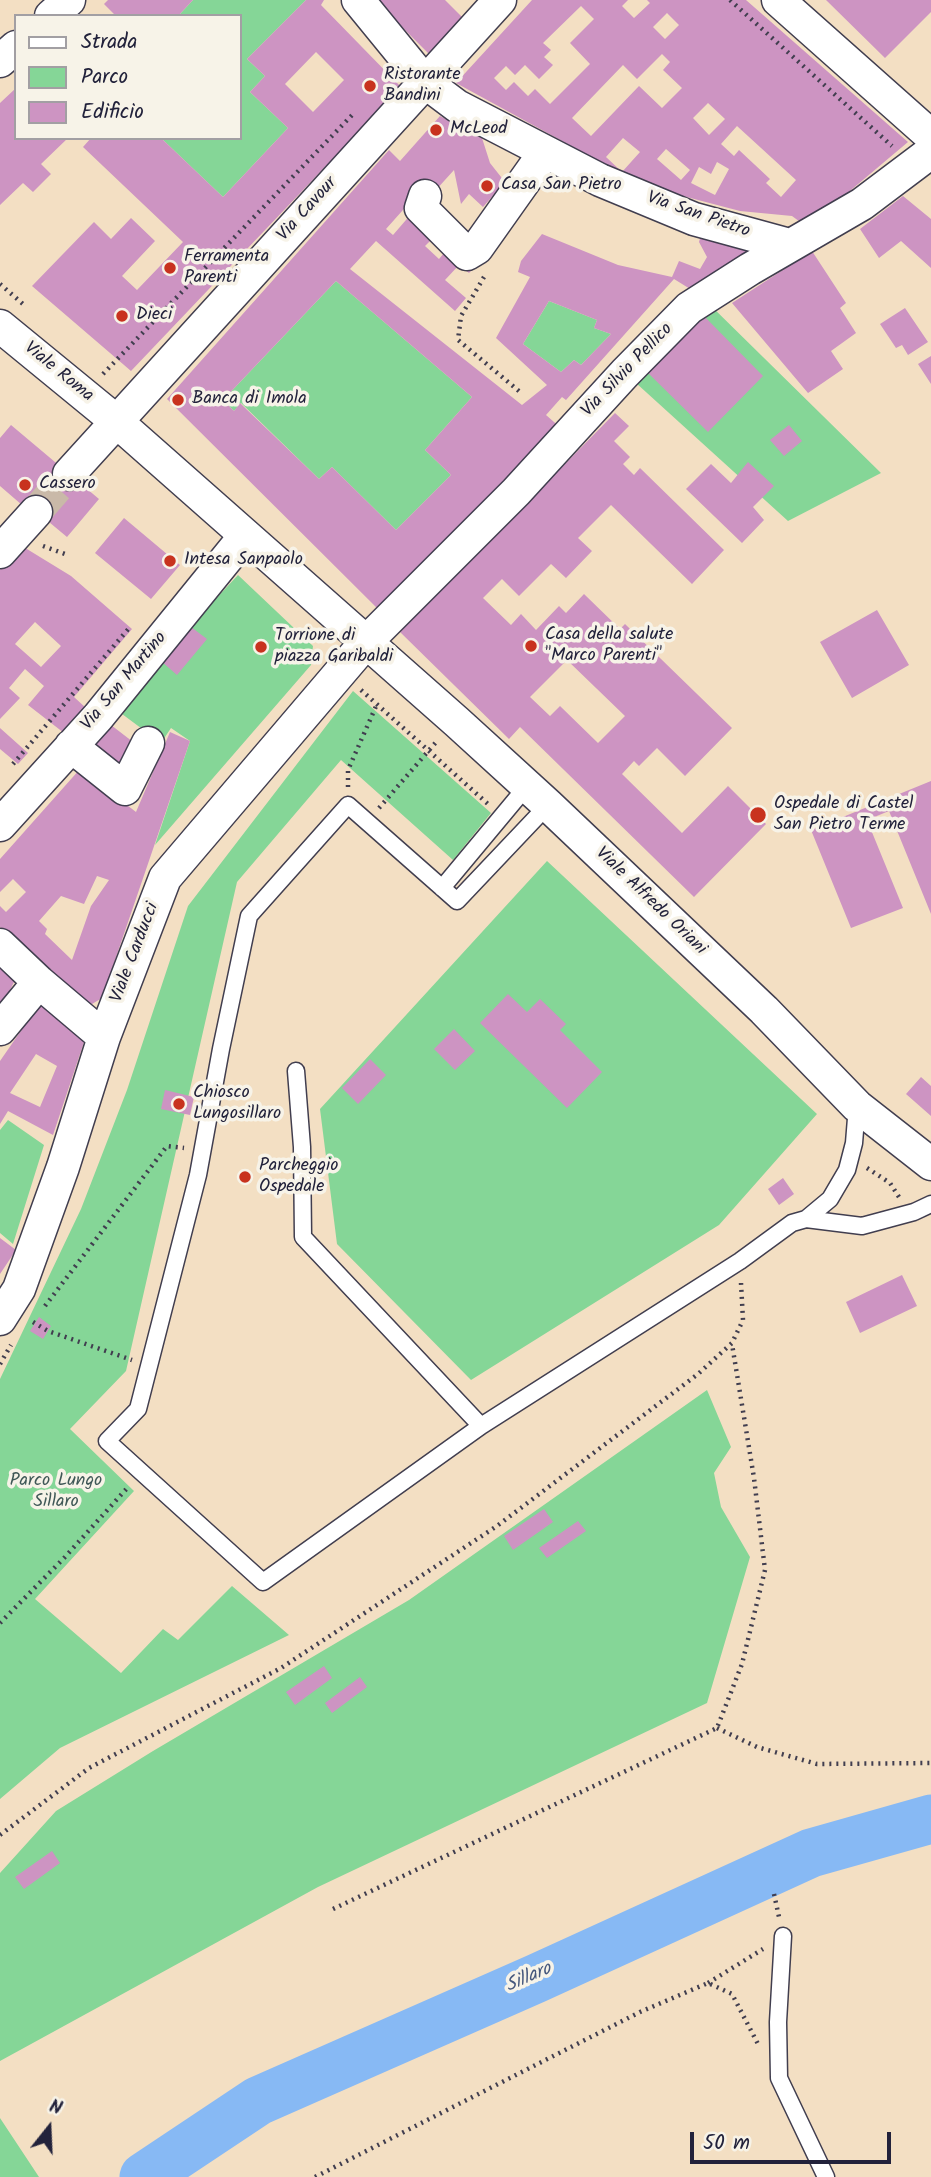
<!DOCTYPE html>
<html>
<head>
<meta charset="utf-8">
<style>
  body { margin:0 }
  #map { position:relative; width:931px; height:2177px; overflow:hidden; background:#f3dfc3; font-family:Kalam,sans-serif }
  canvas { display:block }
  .legend { position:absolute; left:14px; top:14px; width:228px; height:126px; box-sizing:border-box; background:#f7f3e8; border:2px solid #a29fa3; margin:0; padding:9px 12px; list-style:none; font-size:21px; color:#22223b }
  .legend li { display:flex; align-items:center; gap:14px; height:35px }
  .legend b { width:35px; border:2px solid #a29fa3 }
  .north { position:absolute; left:14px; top:2093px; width:70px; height:70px; -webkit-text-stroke:5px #f7f3e8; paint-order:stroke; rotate:18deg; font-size:19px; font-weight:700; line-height:28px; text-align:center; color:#22223b }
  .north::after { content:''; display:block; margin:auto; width:24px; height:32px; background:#22223b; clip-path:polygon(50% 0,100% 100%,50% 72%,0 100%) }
  .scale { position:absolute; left:690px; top:2132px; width:201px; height:32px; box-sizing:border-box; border:4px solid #22223b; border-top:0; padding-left:9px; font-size:21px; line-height:24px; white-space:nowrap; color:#22223b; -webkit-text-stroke:5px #f7f3e8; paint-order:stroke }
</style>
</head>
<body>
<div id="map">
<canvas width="931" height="2177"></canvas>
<ul class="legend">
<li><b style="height:9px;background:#fff"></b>Strada</li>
<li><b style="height:19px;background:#85d697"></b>Parco</li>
<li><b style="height:19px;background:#cd94c2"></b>Edificio</li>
</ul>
<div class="north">N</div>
<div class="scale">50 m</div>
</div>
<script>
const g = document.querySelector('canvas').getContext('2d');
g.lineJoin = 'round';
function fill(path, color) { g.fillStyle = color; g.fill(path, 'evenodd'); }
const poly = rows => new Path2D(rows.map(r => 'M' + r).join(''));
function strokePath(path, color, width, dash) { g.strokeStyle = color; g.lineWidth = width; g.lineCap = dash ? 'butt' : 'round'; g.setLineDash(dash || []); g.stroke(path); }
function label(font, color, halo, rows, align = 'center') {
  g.font = font + ' Kalam,sans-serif'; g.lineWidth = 7; g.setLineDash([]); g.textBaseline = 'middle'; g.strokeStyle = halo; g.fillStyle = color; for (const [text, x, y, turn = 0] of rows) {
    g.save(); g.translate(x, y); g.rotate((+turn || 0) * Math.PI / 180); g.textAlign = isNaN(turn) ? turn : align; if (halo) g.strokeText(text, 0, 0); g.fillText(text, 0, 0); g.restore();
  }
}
fill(poly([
  [193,0,306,0,247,59,265,76,250,92,288,128,223,197,161,138,240,138,240,16,178,16],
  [336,281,472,397,425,450,451,475,396,530,332,467,319,479,241,403,234,411,223,400],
  [704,299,881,473,788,521,625,373],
  [549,301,597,320,594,328,611,334,581,365,574,360,561,372,523,344],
  [238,575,313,646,311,665,155,845,190,741,171,728,161,743,114,708],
  [353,691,491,813,453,860,341,760,237,882,126,1371,70,1429,134,1491,35,1599,121,1673,163,1629,178,1640,232,1586,289,1635,60,1748,0,1799,0,1379,81,1209,127,1090,188,906],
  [547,861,817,1114,719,1225,471,1380,337,1244,320,1109],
  [8,1120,44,1145,13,1244,0,1233,0,1130],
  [707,1390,731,1447,714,1473,721,1507,750,1557,707,1703,318,1887,0,2061,0,1873,56,1811,153,1751,409,1600],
  [0,2118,39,2177,0,2177]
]), '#85d697');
strokePath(poly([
  [144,2177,258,2101,535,1979,811,1853,931,1819]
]), '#87b9f4', 49);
fill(poly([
  [108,0,193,0,178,16,116,16,104,4],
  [306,0,324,0,321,5,401,87,131,371,32,286,94,222,111,239,131,218,155,241,122,276,137,290,183,242,83,147,91,138,161,138,223,197,288,128,250,92,265,76,247,59],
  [316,52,344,80,313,112,285,84],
  [375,0,445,0,470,25,431,56],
  [532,0,628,0,622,6,634,18,650,3,647,0,746,0,908,142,807,227,792,216,740,211,679,195,617,171,456,83],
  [581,6,594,19,570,43,590,64,550,104,535,89,528,96,514,82,506,90,494,78,506,66,515,75,525,65,539,79,553,65,544,57,551,50,543,43],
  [667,13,679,25,665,39,653,27],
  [662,54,670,62,663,70,682,88,662,108,639,86,591,136,572,118,623,65,637,79],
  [708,103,725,119,709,135,693,118],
  [737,126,796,180,781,197,766,183,770,179,739,150,734,156,721,144],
  [623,138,640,152,622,172,606,157],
  [666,149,690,170,681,180,657,159],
  [717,162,729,169,715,195,691,183,699,167,711,174],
  [826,0,931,0,931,12,885,58],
  [16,88,16,138,68,138,41,164,51,174,33,192,23,183,0,205,0,103],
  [440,116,482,138,490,163,505,182,483,207,469,194,461,204,454,170,435,191,427,183,386,229,393,235,412,213,436,235,425,246,439,259,444,253,445,244,473,269,469,273,459,265,445,280,466,298,455,311,376,241,350,269,522,405,547,385,496,338,530,277,518,272,521,261,542,234,618,265,672,277,679,261,700,269,707,257,699,242,703,227,756,252,695,292,674,279,566,400,562,397,546,415,562,429,382,613,167,399,389,150,400,161],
  [336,281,472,397,425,450,451,475,396,530,332,467,319,479,240,403,234,411,223,400],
  [549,301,597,320,594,328,611,334,581,365,574,360,561,372,523,344],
  [903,196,931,219,931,268,901,241,879,258,860,229],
  [812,251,846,303,840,308,856,333,831,351,843,369,808,393,732,303],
  [905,308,928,342,908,355,902,345,896,348,880,324],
  [704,316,763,376,708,432,645,370],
  [931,356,931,384,918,364],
  [615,413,629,426,614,441,630,457,623,464,634,475,640,468,724,550,692,584,611,505,578,538,592,551,566,578,551,564,519,596,502,579,483,598,511,625,521,614,536,630,559,606,566,613,584,594,620,629,625,624,732,728,685,776,657,748,639,766,634,761,622,774,682,833,728,786,766,824,694,897,520,727,509,739,400,632],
  [567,660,625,716,598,743,560,706,550,716,530,697],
  [11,425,99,499,67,537,25,502,22,505,0,486,0,438],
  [789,425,802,441,784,456,770,440],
  [748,462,774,486,753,507,764,520,742,543,686,489,711,464,731,483],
  [124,518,180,565,151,599,95,553],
  [22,546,71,576,132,629,74,697,86,708,64,733,28,705,44,686,25,669,9,688,20,698,0,719,0,570],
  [35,622,61,646,41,667,15,644],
  [877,610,909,665,852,698,820,642],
  [191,627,207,639,177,675,161,661],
  [111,725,137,745,113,777,86,756],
  [0,728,28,753,18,764,0,749],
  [170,732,190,741,102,998,92,1004,83,1003,0,927,0,906,6,912,26,892,13,879,0,892,0,859,80,769,136,812],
  [97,876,109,880,91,906,72,960,45,934,47,929,39,921,61,896,84,904],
  [931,781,931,914,889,811,867,820,903,908,851,928,811,830],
  [0,958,18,974,0,1010],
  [508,994,527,1012,540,999,566,1024,560,1030,602,1072,567,1108,480,1023],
  [43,999,87,1033,53,1135,8,1111,0,1124,0,1061],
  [36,1054,57,1066,40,1107,10,1093],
  [454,1029,475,1051,455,1070,434,1049],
  [370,1059,386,1075,358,1104,342,1088],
  [921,1077,931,1086,931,1116,906,1094],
  [165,1090,194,1097,190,1115,161,1109],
  [783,1178,794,1194,779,1205,768,1189],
  [0,1238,16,1250,0,1274],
  [902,1275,917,1306,860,1333,846,1302],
  [39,1317,51,1326,43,1339,30,1331],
  [544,1509,553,1522,513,1550,504,1536],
  [578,1521,586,1531,547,1558,539,1548],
  [324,1666,332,1678,295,1705,286,1692],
  [360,1677,367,1687,332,1713,325,1703],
  [52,1851,60,1863,24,1889,15,1877]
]), '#cd94c2');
strokePath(poly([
  [36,512,69,474]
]), '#c9b9a8', 32, [32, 16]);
const service = poly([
  [548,805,457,901,348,805,249,916,221,1049,198,1175,138,1409,107,1441,263,1582,481,1426,740,1261,792,1223,806,1219,862,1226,914,1212,931,1204],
  [442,888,527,786],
  [296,1071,302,1147,303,1237,481,1426],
  [806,1219,830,1199,847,1170,854,1143,857,1106],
  [783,1936,778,2022,779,2078,826,2177]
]);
const minor = poly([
  [358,0,425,82,457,106,600,180,694,219,789,245],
  [778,0,931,136],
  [51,16,69,0],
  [0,61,16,47],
  [425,196,421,208,467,254,477,248,545,152],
  [0,326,116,421,457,722,548,805,764,1010,857,1106,931,1164],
  [69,474,500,0],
  [0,552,36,512],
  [71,746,125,789,148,743],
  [0,825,98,717,245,536],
  [0,945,39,982,104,1037],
  [0,1029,39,982],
  [0,1319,19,1289,63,1167,104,1037,165,878,367,641,516,492,625,373,689,308,750,269,862,204,931,152]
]);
strokePath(service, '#413e4f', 19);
strokePath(minor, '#413e4f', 35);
strokePath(poly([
  [730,0,892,146],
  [484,277,461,316,458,340,520,392],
  [0,284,23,304],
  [103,374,355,112],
  [43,546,65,554],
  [361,690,488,804],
  [13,764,130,627],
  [348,787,348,770,377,704],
  [379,808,437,741],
  [867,1168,890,1183,899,1197],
  [45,1306,167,1146,184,1148],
  [33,1322,48,1331,132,1360],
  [0,1364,11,1345],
  [0,1623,65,1557,129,1486],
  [717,1728,757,1747,817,1764,931,1763],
  [0,1835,89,1768,281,1668,497,1526,698,1374,732,1343,743,1320,741,1283],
  [774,1894,779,1917],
  [333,1909,717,1728,742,1664,765,1570,754,1478,732,1344],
  [708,1983,763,1949],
  [315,2177,640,2012,708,1983,732,1994,758,2044]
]), '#413e4f', 4.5, [2, 5]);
strokePath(service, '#fff', 16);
strokePath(minor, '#fff', 32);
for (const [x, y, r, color] of [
  [370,86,7,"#c8321e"],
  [436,130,7,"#c8321e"],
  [487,186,7,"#c8321e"],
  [170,268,7,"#c8321e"],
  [122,316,7,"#c8321e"],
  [178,400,7,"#c8321e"],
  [25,485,7,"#c8321e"],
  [170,561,7,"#c8321e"],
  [531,646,7,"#c8321e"],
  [261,647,7,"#c8321e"],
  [758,815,9,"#c8321e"],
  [179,1104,7,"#c8321e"],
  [245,1177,7,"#c8321e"]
]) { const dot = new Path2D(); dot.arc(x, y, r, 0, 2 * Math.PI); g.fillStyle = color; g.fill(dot); strokePath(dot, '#f7f3e8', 2.5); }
label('18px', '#22223b', '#f7f3e8', [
  ["Ristorante",384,76],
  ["Bandini",384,97],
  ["McLeod",450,130],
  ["Casa San Pietro",501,186],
  ["Ferramenta",184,258],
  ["Parenti",184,279],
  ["Dieci",136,316],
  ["Banca di Imola",192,400],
  ["Cassero",39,485],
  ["Intesa Sanpaolo",184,561],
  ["Casa della salute",545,636],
  ["\"Marco Parenti\"",545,657],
  ["Torrione di",275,637],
  ["piazza Garibaldi",275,658],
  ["Ospedale di Castel",774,805],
  ["San Pietro Terme",774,826],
  ["Chiosco",193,1094],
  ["Lungosillaro",193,1115],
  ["Parcheggio",259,1167],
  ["Ospedale",259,1188]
], 'left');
label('18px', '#22223b', '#f7f3e8', [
  ["Via Cavour",308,210,-48],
  ["Via San Pietro",698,216,19],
  ["Via Silvio Pellico",628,371,-46],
  ["Viale Roma",58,373,39],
  ["Via San Martino",125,682,-50],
  ["Viale Alfredo Oriani",650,902,44],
  ["Viale Carducci",136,953,-69]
]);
label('18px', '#405857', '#f7f3e8', [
  ["Parco Lungo",56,1482],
  ["Sillaro",56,1503]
]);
label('italic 19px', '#45577c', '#f7f3e8', [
  ["Sillaro",529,1979,-24]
]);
</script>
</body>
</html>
